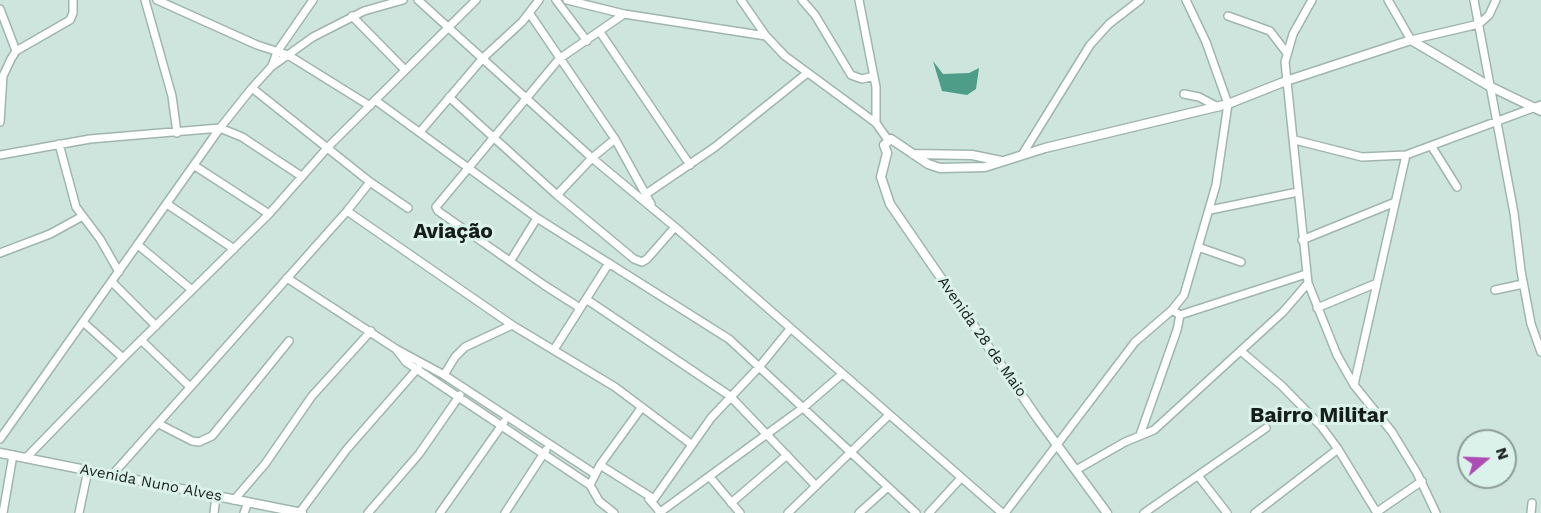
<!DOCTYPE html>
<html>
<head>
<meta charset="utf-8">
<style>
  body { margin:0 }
  #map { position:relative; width:1541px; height:513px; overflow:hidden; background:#cee5dd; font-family:"Work Sans",sans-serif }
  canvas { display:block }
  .north { position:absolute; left:1457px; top:429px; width:60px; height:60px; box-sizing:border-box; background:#dbf2ea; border:2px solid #8c9d97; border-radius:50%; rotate:71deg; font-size:16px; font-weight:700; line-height:24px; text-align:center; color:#161e1b }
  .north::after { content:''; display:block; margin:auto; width:21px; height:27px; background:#ac4cb4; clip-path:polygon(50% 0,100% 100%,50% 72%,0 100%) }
</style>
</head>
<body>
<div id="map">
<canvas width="1541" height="513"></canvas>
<div class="north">N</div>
</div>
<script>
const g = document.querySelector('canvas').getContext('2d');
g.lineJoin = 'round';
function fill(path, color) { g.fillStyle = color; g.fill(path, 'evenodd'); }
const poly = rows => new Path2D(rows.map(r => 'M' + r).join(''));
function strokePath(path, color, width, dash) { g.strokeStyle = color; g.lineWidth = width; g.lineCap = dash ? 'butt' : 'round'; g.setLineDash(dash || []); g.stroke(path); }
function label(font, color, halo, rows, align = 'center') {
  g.font = font + ' "Work Sans",sans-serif'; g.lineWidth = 6; g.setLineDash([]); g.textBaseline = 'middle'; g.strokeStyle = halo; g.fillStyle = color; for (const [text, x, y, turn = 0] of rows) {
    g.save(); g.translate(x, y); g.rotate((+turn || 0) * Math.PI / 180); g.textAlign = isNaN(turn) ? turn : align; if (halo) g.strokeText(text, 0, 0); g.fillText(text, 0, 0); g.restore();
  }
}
fill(poly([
  [933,61,943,74,969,73,979,68,976,89,967,95,942,91]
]), '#4e9d88');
const minor = poly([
  [145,0,172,96,177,133],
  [157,0,257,45,288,55,370,106],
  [418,0,592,158,675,227,1002,513],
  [556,0,587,41],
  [567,0,624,14,766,36],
  [741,0,766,36,785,56,876,123,888,140],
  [802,0,815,15,851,75,862,79,874,76],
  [859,0,876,87,876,123],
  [1312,0,1293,34,1285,62,1308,283,1337,355,1354,385,1392,432,1417,473,1436,513],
  [1388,0,1411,40,1479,24,1489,15,1496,0],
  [1474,0,1514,213,1521,271,1531,324,1541,352],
  [0,9,16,51],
  [530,14,615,139,651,204],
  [352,16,405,70],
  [1228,16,1270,31,1286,52],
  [600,32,690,165],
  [272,66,277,52,313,0],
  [252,88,370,182,347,211,512,325,615,387,691,444],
  [1184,94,1199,97,1218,107],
  [449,97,557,195,634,259,642,262,647,259,675,227],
  [375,100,537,218,729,339,916,513],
  [0,122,3,76,11,59,16,51,70,20,73,13,73,0],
  [420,132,483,58,522,22,539,0],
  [1295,140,1362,157,1406,155,1541,105],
  [59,144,76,207,100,239,119,272],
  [1432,147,1457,187],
  [0,155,90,139,220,128,242,137,301,176],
  [1022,155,1090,45,1109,24,1140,0],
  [195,166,269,214],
  [370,182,408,208],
  [646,194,715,147,806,74],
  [557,195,592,158,615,139],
  [167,204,234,249],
  [1210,210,1298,192],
  [1302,240,1393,203],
  [138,245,192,290],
  [1198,247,1241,262],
  [0,253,50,234,81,217],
  [511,260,537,218],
  [287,278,396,349,444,375,595,474],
  [112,282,156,326],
  [1495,290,1523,284],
  [586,299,730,396,816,486],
  [580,308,544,285,438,211,436,207,559,59,624,14],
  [1317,308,1377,283],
  [1172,310,1180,315,1306,274],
  [83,322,123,358],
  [141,340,189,386],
  [555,348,609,263],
  [396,349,406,362,590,485],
  [1242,352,1282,386,1321,426,1338,449,1377,513],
  [444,375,455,357,465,347,512,325],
  [1354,385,1406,155],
  [159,424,192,441,199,442,212,436,289,341],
  [1140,435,1177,330,1180,315],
  [0,439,220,128,252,88,271,67,313,37,364,11,403,0],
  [26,458,123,358,269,214,328,147,476,0],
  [600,465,654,499],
  [1076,470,1125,442,1154,430,1283,312,1308,283],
  [113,474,347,211],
  [710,477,740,513],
  [1199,477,1227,513],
  [234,500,265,464,312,396,371,331],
  [731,503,787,455],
  [300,512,347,449,418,368],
  [1377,512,1422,481],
  [3,513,13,455],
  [79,513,88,470],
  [214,513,216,496],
  [244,513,248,502],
  [368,513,419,454,460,395],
  [440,513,504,422],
  [505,513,546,450],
  [614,513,599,501,590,485,600,465,642,407],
  [659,513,804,407,841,375],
  [661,513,649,499,654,499,711,418,760,366,790,329],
  [788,513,888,416],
  [859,513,888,487],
  [929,513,961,478],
  [1005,513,1135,342,1172,310,1184,295,1216,185,1228,104,1206,42,1186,0],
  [1144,513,1266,428],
  [1255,513,1338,449],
  [1531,513,1532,503]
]);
const tertiary = poly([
  [887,153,884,145,891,139,928,164,940,168,985,167,1045,148,1228,104,1286,81,1411,40,1489,86,1541,111],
  [887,153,881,177,890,204,1038,419,1107,513],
  [913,154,972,155,1001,161],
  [0,453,302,513]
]);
strokePath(minor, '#a0b5ae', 10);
strokePath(tertiary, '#a0b5ae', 11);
strokePath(minor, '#fff', 7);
strokePath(tertiary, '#fff', 8);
label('15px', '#161e1b', '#dbf2ea', [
  ["Avenida 28 de Maio",982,337,55],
  ["Avenida Nuno Alves",151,483,11]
]);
label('bold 21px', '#161e1b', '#dbf2ea', [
  ["Aviação",453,232],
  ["Bairro Militar",1319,416]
]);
</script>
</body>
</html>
